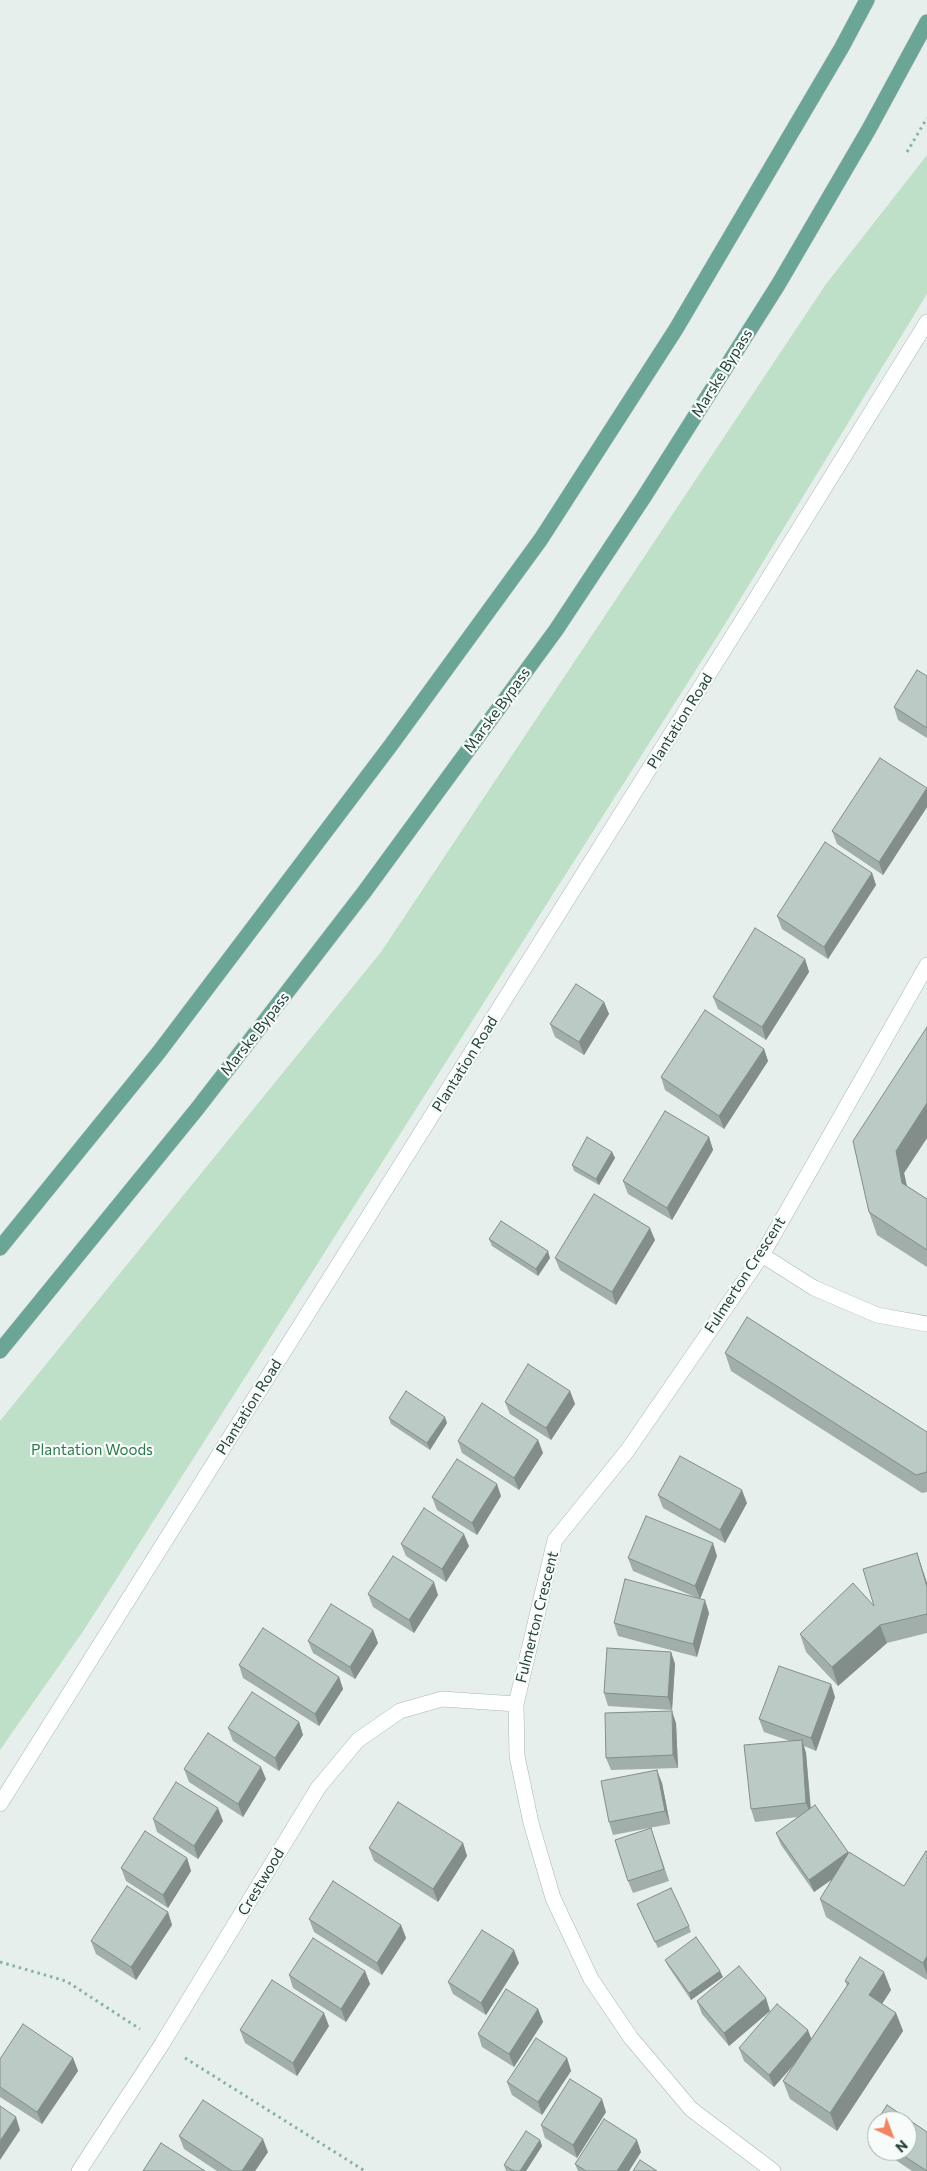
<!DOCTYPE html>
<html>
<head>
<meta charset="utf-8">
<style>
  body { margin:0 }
  #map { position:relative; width:927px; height:2171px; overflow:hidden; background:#e6efeb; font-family:Commissioner,sans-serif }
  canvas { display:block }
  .north { position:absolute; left:867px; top:2111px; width:50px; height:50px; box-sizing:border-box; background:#f7fbf9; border:1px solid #a3b1ad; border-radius:50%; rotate:137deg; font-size:14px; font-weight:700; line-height:20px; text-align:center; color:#24423a }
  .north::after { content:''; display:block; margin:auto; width:18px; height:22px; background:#f4845f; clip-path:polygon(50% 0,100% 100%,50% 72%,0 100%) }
</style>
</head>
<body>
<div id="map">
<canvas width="927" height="2171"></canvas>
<div class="north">N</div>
</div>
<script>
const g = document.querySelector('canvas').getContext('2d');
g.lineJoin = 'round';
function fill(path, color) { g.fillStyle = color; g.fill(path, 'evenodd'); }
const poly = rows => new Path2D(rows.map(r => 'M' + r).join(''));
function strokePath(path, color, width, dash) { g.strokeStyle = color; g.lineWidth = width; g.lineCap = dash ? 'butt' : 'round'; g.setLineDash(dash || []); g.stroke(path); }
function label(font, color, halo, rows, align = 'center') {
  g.font = font + ' Commissioner,sans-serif'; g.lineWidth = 4.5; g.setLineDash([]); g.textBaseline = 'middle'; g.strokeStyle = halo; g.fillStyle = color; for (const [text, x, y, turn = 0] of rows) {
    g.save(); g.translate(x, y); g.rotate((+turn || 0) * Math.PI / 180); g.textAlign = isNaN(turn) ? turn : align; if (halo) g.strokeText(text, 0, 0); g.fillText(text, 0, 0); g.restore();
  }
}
fill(poly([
  [927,155,927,294,722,629,84,1630,0,1750,0,1421,381,952,826,284]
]), '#bfe0c8');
const minor = poly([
  [762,1255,814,1288,877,1315,927,1324],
  [0,1804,752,605,927,322],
  [79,2171,162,2044,318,1788,358,1740,400,1711,442,1699,516,1704],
  [773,2171,691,2109,631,2038,591,1979,553,1898,531,1823,517,1756,516,1704,555,1540,627,1451,762,1255,927,965]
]);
const major = poly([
  [0,1248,159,1052,391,745,541,539,676,329,842,47,867,0],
  [0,1351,197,1109,365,891,556,630,644,497,778,285,869,129,927,22]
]);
strokePath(minor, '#a8b8b2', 16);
strokePath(major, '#c2cac8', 16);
strokePath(poly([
  [907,152,927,118],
  [0,1962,66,1981,140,2029],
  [185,2058,365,2171]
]), '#86b3a5', 3, [2.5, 4]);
strokePath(minor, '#fff', 15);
strokePath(major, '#6aa596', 15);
fill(poly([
  [927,676,927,738,898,720,894,707],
  [927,788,927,807,883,875,837,844,832,831],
  [872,873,876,885,828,959,782,929,777,916],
  [805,959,809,972,766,1040,718,1009,713,997],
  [604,1002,609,1014,584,1055,555,1037,550,1024],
  [927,1027,927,1138,904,1173,907,1186,927,1199,927,1267,877,1235,869,1212],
  [764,1049,768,1061,724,1129,665,1090,661,1077],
  [709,1137,713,1150,672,1220,628,1194,623,1181],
  [612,1152,615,1158,599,1185,574,1171,572,1165],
  [489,1239,550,1258,538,1276,492,1246],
  [655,1240,616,1305,560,1270,555,1258],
  [725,1353,927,1432,927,1492,922,1493,731,1371],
  [570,1391,575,1404,551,1440,510,1414,505,1402],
  [389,1418,447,1423,430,1450,391,1424],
  [538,1440,543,1453,519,1490,462,1453,458,1441],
  [658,1495,747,1503,725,1543,663,1508],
  [501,1496,477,1535,437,1510,432,1497],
  [401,1544,469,1546,446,1582,406,1556],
  [917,1553,927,1583,927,1633,887,1643,838,1686,806,1652,800,1634,874,1606],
  [717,1556,700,1599,633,1571,628,1558],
  [368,1594,438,1595,414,1633,373,1607],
  [709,1613,697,1657,618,1636,614,1623],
  [373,1630,378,1643,355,1679,313,1653,308,1641],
  [671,1652,675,1664,672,1710,608,1706,604,1693],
  [239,1665,339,1677,343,1689,319,1726,243,1678],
  [835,1697,816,1751,804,1746,806,1753,811,1808,849,1853,904,1886,927,1852,927,1980,826,1917,820,1899,833,1879,814,1892,781,1845,776,1833,798,1817,755,1822,751,1809,790,1741,764,1732,759,1719],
  [299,1722,303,1735,279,1771,233,1741,228,1728],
  [676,1723,678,1768,611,1770,606,1758],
  [184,1769,266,1779,243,1817,189,1782],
  [662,1783,670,1824,613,1835,609,1822],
  [153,1819,223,1821,198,1859,157,1832],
  [651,1828,669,1881,633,1893,628,1881],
  [463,1843,467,1856,438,1902,374,1861,369,1848],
  [187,1858,191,1871,168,1908,126,1881,121,1868],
  [637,1904,689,1926,691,1932,658,1948],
  [168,1912,172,1925,136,1980,96,1954,91,1941],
  [309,1919,401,1925,406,1938,382,1975,314,1932],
  [665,1960,723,1977,691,2000,668,1966],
  [519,1963,486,2015,453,1994,448,1982],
  [365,1971,370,1984,346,2022,293,1988,289,1975],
  [845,1981,891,1990,882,2004,896,2013,903,2031,837,2131,790,2099,783,2081,796,2062,774,2087,744,2061,739,2048,811,2039,847,1986],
  [697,2001,770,2011,729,2046,702,2014],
  [538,2009,543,2022,514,2067,482,2047,478,2034],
  [329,2026,297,2076,245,2043,240,2030],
  [73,2058,78,2071,42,2124,0,2097,0,2059],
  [567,2058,571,2071,542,2115,512,2095,507,2082],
  [887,2105,927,2132,927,2171,912,2171,882,2151,907,2151,907,2121,877,2121,877,2148,873,2145,869,2133],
  [606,2112,577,2158,545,2138,541,2125],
  [179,2136,268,2152,255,2171,217,2171,184,2149],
  [540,2140,542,2146,526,2171,506,2171,504,2165],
  [641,2152,629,2171,578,2171,575,2164]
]), '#a1aea9');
fill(poly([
  [927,788,927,807,883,875,879,862],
  [872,873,876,885,828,959,824,947],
  [805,959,809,972,766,1040,762,1027],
  [604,1002,609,1014,584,1055,579,1042],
  [764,1049,768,1061,724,1129,719,1116],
  [927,1103,927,1138,904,1173,911,1206,902,1183,896,1151],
  [709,1137,713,1150,672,1220,667,1208],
  [612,1152,615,1158,599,1185,596,1179],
  [650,1228,655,1240,616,1305,612,1292],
  [548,1251,550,1258,538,1276,536,1269],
  [570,1391,575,1404,551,1440,546,1428],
  [445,1417,447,1423,430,1450,427,1443],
  [538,1440,543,1453,519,1490,514,1478],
  [497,1484,501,1496,477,1535,472,1523],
  [742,1490,747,1503,725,1543,720,1530],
  [464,1534,469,1546,446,1582,442,1569],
  [713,1543,717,1556,700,1599,695,1586],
  [917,1553,927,1583,927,1587],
  [434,1582,438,1595,414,1633,409,1620],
  [705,1600,709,1613,697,1657,693,1644],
  [880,1625,887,1643,838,1686,832,1667],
  [373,1630,378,1643,355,1679,350,1667],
  [671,1652,675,1664,672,1710,668,1697],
  [339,1677,343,1689,319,1726,315,1714],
  [831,1684,835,1697,816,1751,811,1738],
  [672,1711,676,1723,678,1768,673,1755],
  [299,1722,303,1735,279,1771,275,1758],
  [802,1740,806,1753,811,1815,806,1803],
  [261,1767,266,1779,243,1817,238,1804],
  [657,1770,662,1783,670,1824,665,1811],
  [218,1808,223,1821,198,1859,194,1846],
  [463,1843,467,1856,438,1902,433,1889],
  [848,1852,853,1864,814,1892,809,1880],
  [187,1858,191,1871,168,1908,163,1895],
  [168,1912,172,1925,136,1980,131,1967],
  [401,1925,406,1938,382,1975,377,1963],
  [514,1950,519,1963,486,2015,481,2003],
  [927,1956,927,1975,923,1963],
  [365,1971,370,1984,346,2022,341,2009],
  [720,1971,723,1977,691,2000,689,1993],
  [884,1972,891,1990,876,2013,869,1995],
  [766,1998,770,2011,729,2046,724,2033],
  [538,2009,543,2022,514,2067,509,2054],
  [324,2013,329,2026,297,2076,293,2063],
  [896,2013,903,2031,837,2131,830,2113],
  [808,2030,813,2043,774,2087,769,2075],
  [73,2058,78,2071,42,2124,37,2112],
  [567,2058,571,2071,542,2115,538,2102],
  [602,2099,606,2112,577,2158,573,2145],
  [16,2117,20,2130,0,2160,0,2141],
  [263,2139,268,2152,255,2171,242,2171],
  [540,2140,542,2146,526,2171,520,2171],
  [637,2140,641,2152,629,2171,617,2171]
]), '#838d89');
const building = poly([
  [917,670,927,676,927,728,894,707,917,670],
  [880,758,927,788,879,862,832,831,880,758],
  [825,842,872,873,824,947,777,916,825,842],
  [755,928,805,959,762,1027,713,997,755,928],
  [576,984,604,1002,579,1042,550,1024,576,984],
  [705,1010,764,1049,719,1116,661,1077,705,1010],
  [927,1027,927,1103,896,1151,902,1183,927,1199,927,1250,869,1212,853,1141,927,1027],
  [665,1111,709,1137,667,1208,623,1181,665,1111],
  [587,1137,612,1152,596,1179,572,1165,587,1137],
  [594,1194,650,1228,612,1292,555,1258,594,1194],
  [501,1221,548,1251,536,1269,489,1239,501,1221],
  [747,1317,927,1432,927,1472,916,1475,725,1353,747,1317],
  [528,1364,570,1391,546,1428,505,1402,528,1364],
  [406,1391,445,1417,427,1443,389,1418,406,1391],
  [482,1403,538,1440,514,1478,458,1441,482,1403],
  [680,1456,742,1490,720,1530,658,1495,680,1456],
  [457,1459,497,1484,472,1523,432,1497,457,1459],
  [424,1508,464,1534,442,1569,401,1544,424,1508],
  [646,1516,713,1543,695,1586,628,1558,646,1516],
  [917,1553,927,1587,927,1614,880,1625,832,1667,800,1634,853,1583,874,1606,863,1569,917,1553],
  [393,1556,434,1582,409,1620,368,1594,393,1556],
  [625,1579,705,1600,693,1644,614,1623,625,1579],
  [331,1604,373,1630,350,1667,308,1641,331,1604],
  [263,1628,339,1677,315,1714,239,1665,263,1628],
  [607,1648,671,1652,668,1697,604,1693,607,1648],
  [779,1666,831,1684,811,1738,759,1719,779,1666],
  [252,1692,299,1722,275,1758,228,1728,252,1692],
  [672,1711,673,1755,606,1758,605,1713,672,1711],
  [208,1733,261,1767,238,1804,184,1769,208,1733],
  [802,1740,806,1803,751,1809,744,1745,802,1740],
  [657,1770,665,1811,609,1822,601,1781,657,1770],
  [176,1782,218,1808,194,1846,153,1819,176,1782],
  [398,1802,463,1843,433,1889,369,1848,398,1802],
  [815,1805,848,1852,809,1880,776,1833,815,1805],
  [651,1828,664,1869,628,1881,615,1840,651,1828],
  [145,1831,187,1858,163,1895,121,1868,145,1831],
  [926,1851,927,1852,927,1956,923,1963,820,1899,849,1852,904,1886,926,1851],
  [333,1881,401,1925,377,1963,309,1919,333,1881],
  [127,1886,168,1912,131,1967,91,1941,127,1886],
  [671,1888,689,1926,655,1942,637,1904,671,1888],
  [482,1930,514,1950,481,2003,448,1982,482,1930],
  [696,1937,720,1971,689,1993,665,1960,696,1937],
  [313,1938,365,1971,341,2009,289,1975,313,1938],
  [860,1957,884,1972,869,1995,896,2013,830,2113,783,2081,849,1983,845,1981,860,1957],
  [739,1966,766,1998,724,2033,697,2001,739,1966],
  [272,1980,324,2013,293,2063,240,2030,272,1980],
  [506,1989,538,2009,509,2054,478,2034,506,1989],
  [777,2004,808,2030,769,2075,739,2048,777,2004],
  [23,2024,73,2058,37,2112,0,2087,0,2059,23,2024],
  [536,2038,567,2058,538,2102,507,2082,536,2038],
  [570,2079,602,2099,573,2145,541,2125,570,2079],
  [203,2100,263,2139,242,2171,232,2171,179,2136,203,2100],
  [887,2105,927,2132,927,2171,896,2151,907,2151,907,2121,877,2121,877,2138,869,2133,887,2105],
  [0,2106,16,2117,0,2141,0,2106],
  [604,2119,637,2140,617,2171,586,2171,575,2164,604,2119],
  [526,2131,540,2140,520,2171,514,2171,504,2165,526,2131],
  [161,2143,205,2171,143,2171,161,2143],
  [640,2160,657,2171,633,2171,640,2160]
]);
fill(building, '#bbcac4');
strokePath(building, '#838d89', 1);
label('15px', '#24423a', '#f7fbf9', [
  ["Marske Bypass",722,373,-58],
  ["Marske Bypass",497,710,-54],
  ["Plantation Road",680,721,-58],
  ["Marske Bypass",255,1034,-52],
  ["Plantation Road",465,1064,-58],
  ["Fulmerton Crescent",745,1275,-57],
  ["Plantation Road",249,1407,-58],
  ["Fulmerton Crescent",537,1617,-76],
  ["Crestwood",261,1882,-59]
]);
label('15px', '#2d7a4b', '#f7fbf9', [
  ["Plantation Woods",92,1450]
]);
</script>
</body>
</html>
